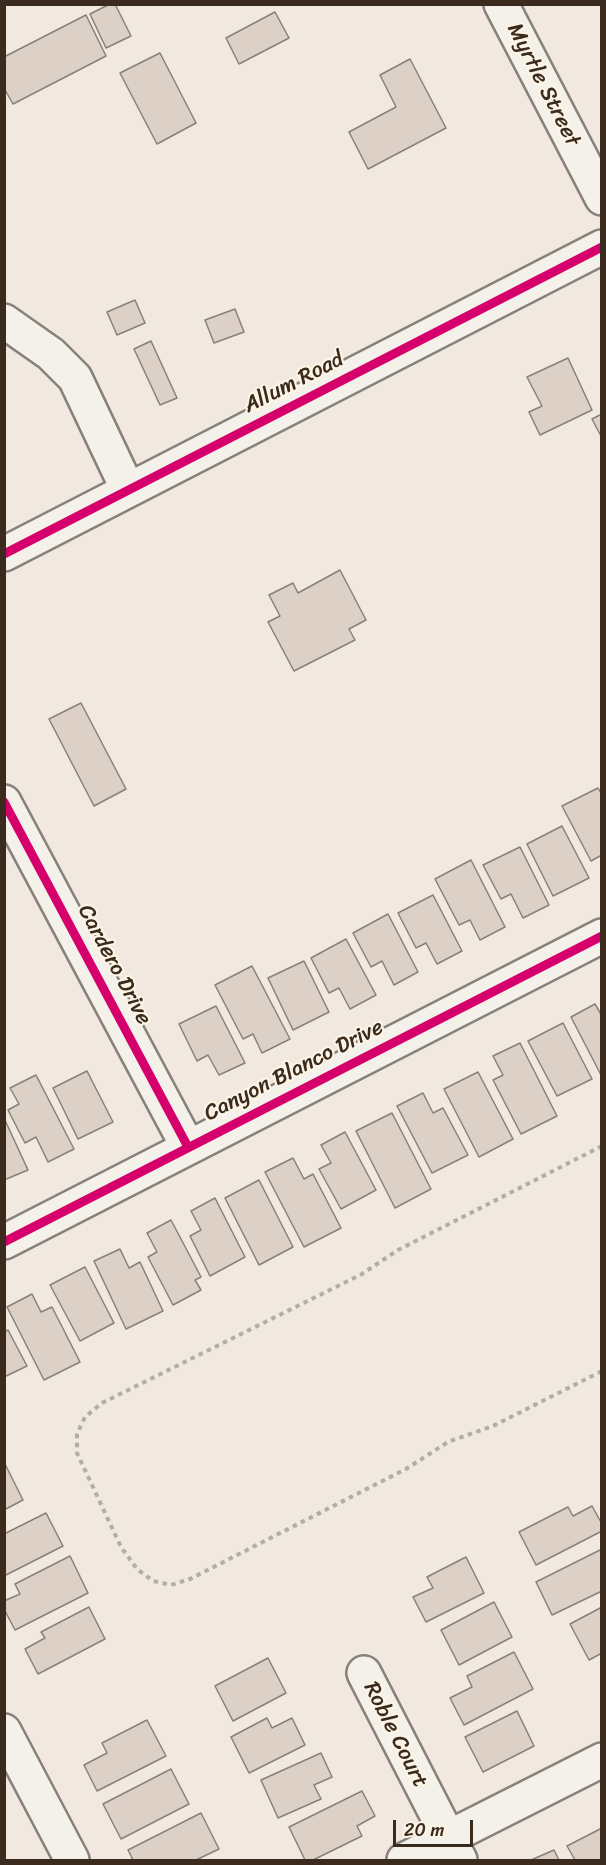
<!DOCTYPE html>
<html>
<head>
<meta charset="utf-8">
<style>
  body { margin:0 }
  #map { position:relative; width:606px; height:1865px; overflow:hidden; background:#f1e8df; font-family:Sriracha,sans-serif }
  canvas { display:block }
  .frame { position:absolute; inset:0; border:6px solid #3b2a1e; pointer-events:none }
  .scale { position:absolute; left:393px; top:1820px; width:80px; height:27px; box-sizing:border-box; border:3px solid #3b2a1e; border-top:0; padding-left:8px; font-size:18px; line-height:21px; white-space:nowrap; color:#3b2a1e; -webkit-text-stroke:4px #fcf5e5; paint-order:stroke }
</style>
</head>
<body>
<div id="map">
<canvas width="606" height="1865"></canvas>
<div class="frame"></div>
<div class="scale">20 m</div>
</div>
<script>
const g = document.querySelector('canvas').getContext('2d');
g.lineJoin = 'round';
function fill(path, color) { g.fillStyle = color; g.fill(path, 'evenodd'); }
const poly = rows => new Path2D(rows.map(r => 'M' + r).join(''));
function strokePath(path, color, width, dash) { g.strokeStyle = color; g.lineWidth = width; g.lineCap = dash ? 'butt' : 'round'; g.setLineDash(dash || []); g.stroke(path); }
function label(font, color, halo, rows, align = 'center') {
  g.font = font + ' Sriracha,sans-serif'; g.lineWidth = 4.5; g.setLineDash([]); g.textBaseline = 'middle'; g.strokeStyle = halo; g.fillStyle = color; for (const [text, x, y, turn = 0] of rows) {
    g.save(); g.translate(x, y); g.rotate((+turn || 0) * Math.PI / 180); g.textAlign = isNaN(turn) ? turn : align; if (halo) g.strokeText(text, 0, 0); g.fillText(text, 0, 0); g.restore();
  }
}
const building = poly([
  [110,4,115,4,131,36,106,48,90,14,110,4],
  [275,12,289,38,239,64,226,38,275,12],
  [86,15,106,56,13,104,4,88,4,57,86,15],
  [160,53,196,123,157,144,120,73,160,53],
  [410,59,446,128,368,169,349,132,396,107,380,75,410,59],
  [135,300,145,323,117,335,107,312,135,300],
  [235,309,244,332,214,343,205,320,235,309],
  [151,341,177,398,160,405,134,349,151,341],
  [568,358,592,410,540,435,529,412,542,406,527,377,568,358],
  [602,414,602,438,592,419,602,414],
  [340,570,366,620,349,629,355,640,294,671,268,622,280,616,269,595,293,583,298,593,340,570],
  [81,703,126,789,94,806,49,719,81,703],
  [598,788,602,795,602,858,600,856,591,861,562,806,598,788],
  [562,826,589,878,553,896,527,844,562,826],
  [520,847,549,905,523,918,511,894,501,899,483,865,520,847],
  [471,860,505,927,480,940,470,920,459,925,435,879,471,860],
  [433,895,462,951,437,964,426,943,416,948,398,913,433,895],
  [388,914,418,972,394,985,382,961,371,967,353,933,388,914],
  [346,939,376,995,350,1009,339,988,329,993,311,958,346,939],
  [304,961,329,1012,293,1030,268,978,304,961],
  [252,966,290,1039,262,1053,253,1034,243,1039,215,985,252,966],
  [595,1004,602,1016,602,1077,571,1017,595,1004],
  [216,1006,245,1063,219,1075,208,1055,197,1061,179,1024,216,1006],
  [563,1023,592,1079,557,1096,528,1041,563,1023],
  [520,1043,557,1116,521,1134,493,1080,503,1075,493,1056,520,1043],
  [87,1071,113,1122,78,1139,53,1088,87,1071],
  [478,1072,513,1139,479,1157,444,1089,478,1072],
  [36,1075,74,1149,48,1162,36,1137,25,1143,8,1110,19,1104,10,1088,36,1075],
  [423,1093,433,1113,443,1108,468,1155,432,1173,397,1106,423,1093],
  [392,1113,431,1189,395,1208,356,1131,392,1113],
  [4,1118,28,1170,4,1180,4,1118],
  [345,1132,376,1190,341,1209,319,1169,331,1163,321,1145,345,1132],
  [293,1158,304,1179,313,1174,341,1228,304,1247,265,1172,293,1158],
  [259,1180,293,1247,259,1265,225,1198,259,1180],
  [215,1198,245,1257,210,1276,190,1236,201,1230,191,1211,215,1198],
  [171,1220,201,1277,195,1280,201,1290,173,1305,148,1257,157,1252,147,1233,171,1220],
  [120,1249,129,1268,140,1262,163,1311,126,1329,94,1261,120,1249],
  [85,1267,114,1323,80,1341,50,1285,85,1267],
  [32,1294,41,1312,52,1307,80,1362,44,1380,7,1307,32,1294],
  [8,1330,27,1366,4,1377,4,1332,8,1330],
  [5,1464,23,1500,4,1510,4,1464,5,1464],
  [592,1506,602,1524,602,1531,536,1565,519,1532,568,1507,573,1516,592,1506],
  [46,1513,63,1546,4,1576,4,1534,46,1513],
  [602,1549,602,1591,552,1615,536,1582,602,1549],
  [70,1556,88,1593,15,1630,4,1609,4,1601,20,1594,15,1584,70,1556],
  [466,1557,484,1593,426,1622,413,1597,433,1588,427,1577,466,1557],
  [494,1602,512,1637,459,1665,441,1630,494,1602],
  [89,1607,105,1639,38,1674,25,1649,45,1638,41,1632,89,1607],
  [602,1607,602,1653,589,1660,570,1624,602,1607],
  [514,1652,533,1689,464,1725,450,1698,472,1687,467,1676,514,1652],
  [268,1658,286,1693,233,1721,215,1686,268,1658],
  [517,1711,534,1746,483,1772,465,1737,517,1711],
  [267,1718,272,1728,292,1718,305,1745,249,1773,231,1737,267,1718],
  [147,1720,166,1756,97,1791,84,1765,107,1753,102,1743,147,1720],
  [321,1753,332,1777,314,1785,321,1799,278,1818,261,1780,321,1753],
  [171,1769,189,1804,121,1839,103,1804,171,1769],
  [362,1791,375,1816,357,1826,362,1836,313,1860,305,1860,289,1827,362,1791],
  [201,1813,219,1849,196,1860,133,1860,128,1850,201,1813],
  [602,1828,602,1860,575,1860,567,1846,602,1828],
  [554,1850,559,1860,531,1860,554,1850]
]);
fill(building, '#ddd0c7');
strokePath(building, '#88817a', 1.5);
const minor = poly([
  [501,4,602,198],
  [4,321,51,354,75,378,128,490],
  [4,554,602,247],
  [4,802,188,1147],
  [4,1242,602,936],
  [364,1673,460,1860],
  [4,1731,72,1860],
  [404,1860,602,1760]
]);
strokePath(minor, '#88817a', 38);
strokePath(poly([
  [602,1146,398,1250,362,1274,102,1403,85,1417,77,1434,77,1453,121,1547,137,1569,153,1581,171,1585,190,1579,406,1469,448,1442,493,1426,602,1371]
]), '#b2ada7', 4, [4.5, 4.5]);
strokePath(minor, '#f4f0ea', 33);
strokePath(poly([
  [4,554,602,247],
  [4,802,188,1147],
  [4,1242,602,936]
]), '#d6006c', 9);
label('22px', '#3b2a1e', '#fcf5e5', [
  ["Myrtle Street",543,85,63],
  ["Allum Road",294,383,-27],
  ["Cardero Drive",114,965,62],
  ["Canyon Blanco Drive",294,1071,-27],
  ["Roble Court",395,1735,63]
]);
</script>
</body>
</html>
